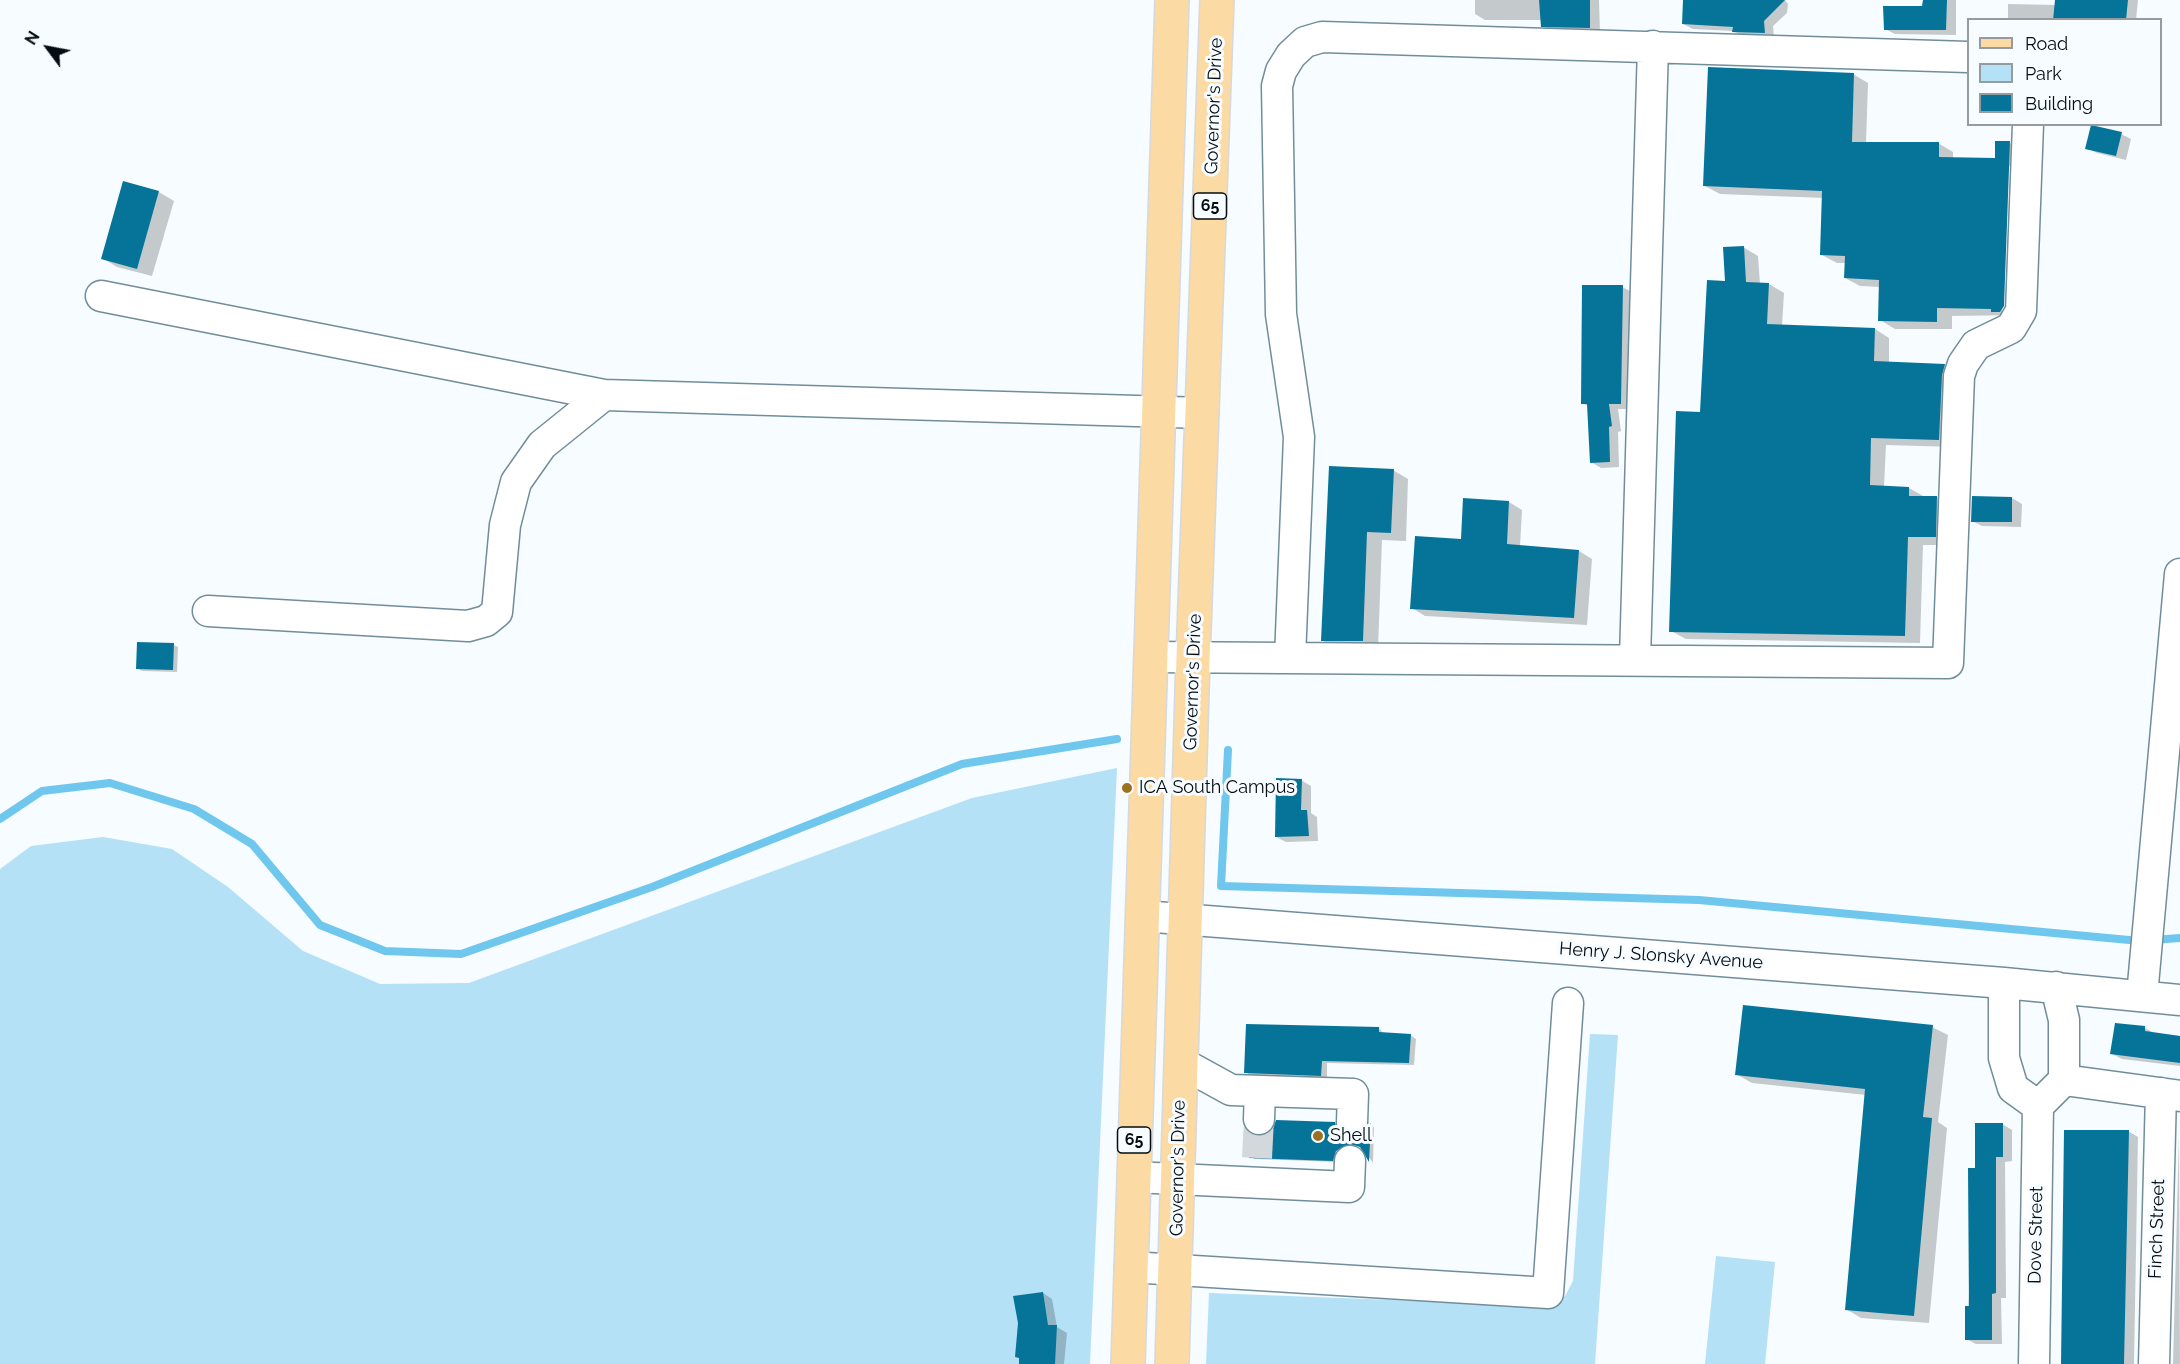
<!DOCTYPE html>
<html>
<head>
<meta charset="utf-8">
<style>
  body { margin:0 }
  #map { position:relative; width:2180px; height:1364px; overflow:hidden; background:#f6fcff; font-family:Raleway,sans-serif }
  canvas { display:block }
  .legend { position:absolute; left:1967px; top:18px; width:195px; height:108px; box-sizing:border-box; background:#f6fcff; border:2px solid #959ca0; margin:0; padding:8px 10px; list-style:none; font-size:18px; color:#040d11 }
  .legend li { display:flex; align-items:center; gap:12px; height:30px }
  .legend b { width:30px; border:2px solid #959ca0 }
  .north { position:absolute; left:18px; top:18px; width:60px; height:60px; -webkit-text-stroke:4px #f6fcff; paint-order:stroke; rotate:302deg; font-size:16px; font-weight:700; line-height:24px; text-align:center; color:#040d11 }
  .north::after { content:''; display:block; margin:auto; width:21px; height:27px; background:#040d11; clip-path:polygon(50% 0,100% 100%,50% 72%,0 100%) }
</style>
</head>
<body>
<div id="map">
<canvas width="2180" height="1364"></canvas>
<ul class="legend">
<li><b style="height:8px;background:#fbdaa3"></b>Road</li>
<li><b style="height:16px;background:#b4e1f6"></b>Park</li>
<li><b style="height:16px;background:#067498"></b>Building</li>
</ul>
<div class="north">N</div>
</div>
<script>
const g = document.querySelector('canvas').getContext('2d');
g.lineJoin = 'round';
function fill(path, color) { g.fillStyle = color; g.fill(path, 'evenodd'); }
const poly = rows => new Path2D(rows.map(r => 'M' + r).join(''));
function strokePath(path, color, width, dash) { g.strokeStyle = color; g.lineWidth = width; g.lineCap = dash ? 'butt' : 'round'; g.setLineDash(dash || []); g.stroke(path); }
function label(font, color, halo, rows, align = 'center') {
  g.font = font + ' Raleway,sans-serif'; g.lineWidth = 6; g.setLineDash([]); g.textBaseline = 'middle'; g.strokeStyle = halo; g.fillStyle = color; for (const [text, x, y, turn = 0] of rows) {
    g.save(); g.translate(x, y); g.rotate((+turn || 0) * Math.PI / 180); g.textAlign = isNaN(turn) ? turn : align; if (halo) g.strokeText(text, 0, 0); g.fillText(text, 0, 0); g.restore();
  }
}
fill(poly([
  [1117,768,1090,1364,0,1364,0,869,31,846,103,837,172,849,228,887,303,951,380,984,469,983,972,798],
  [1590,1034,1618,1035,1595,1364,1206,1364,1209,1293,1552,1306,1565,1296,1573,1281],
  [1716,1256,1775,1262,1765,1364,1705,1364]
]), '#b4e1f6');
fill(poly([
  [1475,0,1599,0,1600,33,1552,31,1542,26,1542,20,1485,20,1475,14],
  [1685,0,1785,0,1788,4,1787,13,1773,26,1774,38,1744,37,1733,31,1693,29,1683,24],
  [1925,0,1956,0,1956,35,1895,34,1885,29,1923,8],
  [2057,0,2138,0,2136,20,2008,20,2008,4,2056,5],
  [1853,74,1868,83,1866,143,1938,143,1953,152,1953,158,1996,159,2010,143,2025,151,2019,315,1952,316,1952,329,1895,329,1880,320,1880,287,1860,286,1845,278,1846,263,1837,263,1822,255,1824,198,1720,194,1705,186],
  [2008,166,2011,166,2005,314,2002,313],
  [2121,134,2131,139,2126,160,2097,153,2087,148],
  [124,182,159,192,174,201,152,276,117,267,102,258],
  [1743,247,1758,256,1760,284,1769,284,1784,293,1782,326,1875,329,1889,338,1889,363,1945,365,1959,374,1954,447,1886,445,1884,487,1909,488,1925,497,1937,497,1952,506,1950,545,1923,545,1920,643,1686,639,1671,631,1702,413,1727,282],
  [1622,287,1632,292,1631,409,1618,409,1621,431,1618,432,1619,467,1601,468,1591,462,1588,406,1582,403],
  [1330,468,1393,470,1408,479,1406,541,1382,540,1378,649,1337,649,1322,640],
  [1973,498,2012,498,2022,504,2021,527,1982,526,1972,521],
  [1509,502,1522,510,1520,547,1579,551,1592,559,1587,625,1425,616,1412,608,1462,540],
  [174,645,178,647,177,672,142,671,137,668],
  [1301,780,1311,786,1311,813,1317,817,1318,841,1286,842,1276,837],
  [1932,1027,1948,1035,1938,1122,1947,1128,1929,1323,1861,1318,1846,1309,1866,1095,1752,1083,1736,1074],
  [1379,1028,1384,1034,1410,1035,1416,1039,1414,1065,1327,1063,1327,1078,1251,1076,1246,1072],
  [2145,1028,2154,1033,2180,1036,2180,1066,2122,1059,2112,1054],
  [1334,1123,1339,1126,1341,1136,1351,1142,1362,1139,1371,1125,1374,1127,1373,1163,1362,1147,1355,1145,1340,1153,1337,1162,1255,1159,1251,1157,1258,1138],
  [2002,1124,2012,1130,2012,1161,2005,1162,2006,1298,2001,1298,2002,1344,1976,1344,1966,1339,1977,1169],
  [2128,1131,2138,1137,2134,1364,2064,1364],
  [2179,1135,2180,1364,2173,1364],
  [1043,1293,1052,1299,1057,1327,1067,1333,1064,1364,1021,1364]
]), '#0003');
strokePath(poly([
  [1228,750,1221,886,1699,900,2140,941],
  [0,819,42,791,110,783,194,809,252,844,320,925,385,951,461,954,652,887,962,764,1117,739],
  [2152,940,2180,938]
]), '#6fc7ee', 8);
fill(poly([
  [1539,0,1590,0,1590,28,1541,27],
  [1683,0,1785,0,1764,21,1765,33,1732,32,1733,27,1682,24],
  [1923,0,1947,0,1946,30,1884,30,1883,6,1922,6],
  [2055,0,2128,0,2126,20,2053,20],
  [1708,67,1854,73,1852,142,1939,142,1939,157,1995,158,1995,141,2010,141,2004,306,2000,312,1991,312,1991,309,1937,308,1937,322,1878,321,1879,280,1844,278,1845,256,1820,255,1822,191,1703,186],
  [2091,125,2122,132,2116,156,2085,149],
  [123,181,159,191,137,269,101,259],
  [1744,246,1746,282,1769,283,1767,324,1875,328,1874,361,1945,364,1942,375,1939,440,1871,438,1870,485,1909,487,1909,496,1937,496,1936,537,1908,537,1905,636,1669,632,1676,411,1700,412,1707,280,1725,281,1723,247],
  [1582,285,1623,285,1621,404,1609,404,1612,426,1609,427,1610,462,1590,463,1587,404,1581,404],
  [1329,466,1394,469,1391,533,1367,532,1363,641,1321,641],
  [1972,496,2012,497,2012,522,1971,522],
  [1463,498,1509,501,1507,544,1579,550,1574,618,1410,609,1415,536,1461,539],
  [137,642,174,643,173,670,136,669],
  [1276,778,1302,779,1301,810,1307,810,1309,836,1275,837],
  [1743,1005,1933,1025,1923,1117,1932,1118,1914,1316,1845,1310,1865,1089,1735,1075],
  [2115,1023,2145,1026,2145,1031,2180,1036,2180,1063,2110,1054],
  [1246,1024,1379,1027,1379,1032,1411,1034,1409,1063,1322,1061,1321,1076,1244,1073],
  [1276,1120,1335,1122,1337,1132,1351,1140,1361,1138,1371,1123,1369,1162,1360,1147,1350,1144,1336,1151,1333,1161,1249,1158,1250,1134,1258,1136,1267,1134,1273,1129],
  [1975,1123,2003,1123,2003,1157,1996,1157,1996,1293,1992,1294,1992,1340,1965,1340,1965,1306,1969,1306,1968,1168,1975,1168],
  [2064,1130,2129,1130,2124,1364,2061,1364],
  [1043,1292,1048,1325,1057,1325,1055,1364,1019,1364,1019,1358,1015,1357,1018,1323,1013,1296]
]), '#067498');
strokePath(poly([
  [1257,1158,1259,1119]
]), '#d2d8db', 30, [30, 15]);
const minor = poly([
  [101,296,604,395,1203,413],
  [208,611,468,626,486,621,497,612,505,525,516,482,542,445,604,395],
  [1151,657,1948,663,1959,376,1963,364,1976,345,2011,328,2021,311,2028,124],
  [1290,658,1299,437,1281,314,1277,86,1281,71,1291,55,1305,42,1322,37,1968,57],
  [1635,659,1653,46],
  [1142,916,2004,983,2180,1000],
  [2004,983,2004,1058,2013,1088,2038,1106],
  [2142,996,2180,574],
  [1180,1062,1231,1090,1353,1094,1352,1123],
  [2064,1080,2180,1096],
  [2038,1106,2064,1080,2064,1020,2056,987],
  [1259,1119,1260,1091],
  [1133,1177,1349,1187,1350,1161],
  [1130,1267,1548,1293,1568,1003],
  [2034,1364,2038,1106],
  [2154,1364,2161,1093]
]);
const major = poly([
  [1128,1364,1172,0],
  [1172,1364,1193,658,1217,0]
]);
strokePath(minor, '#728d9a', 33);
strokePath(major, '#d7d8d9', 36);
strokePath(minor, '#fff', 30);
strokePath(major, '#fbdaa3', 33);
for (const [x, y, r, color] of [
  [1127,788,6,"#9c7120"],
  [1318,1136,6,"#9c7120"]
]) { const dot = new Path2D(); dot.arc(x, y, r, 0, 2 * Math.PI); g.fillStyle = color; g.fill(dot); strokePath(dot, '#f6fcff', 2); }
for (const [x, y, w] of [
  [1210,206,33],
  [1134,1140,33]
]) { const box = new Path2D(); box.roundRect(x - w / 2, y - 13, w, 26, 4.5); g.fillStyle = '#f6fcff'; g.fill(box); strokePath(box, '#040d11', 1.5); }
label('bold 16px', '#040d11', null, [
  ["65",1210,206],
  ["65",1134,1140]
]);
label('18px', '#040d11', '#f6fcff', [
  ["Governor's Drive",1214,106,-88],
  ["Governor's Drive",1193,682,-88],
  ["Henry J. Slonsky Avenue",1661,956,4],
  ["Governor's Drive",1178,1168,-89],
  ["Finch Street",2157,1229,-88],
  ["Dove Street",2036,1235,-89]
]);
label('18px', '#040d11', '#f6fcff', [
  ["ICA South Campus",1139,788],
  ["Shell",1330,1136]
], 'left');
</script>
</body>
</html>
